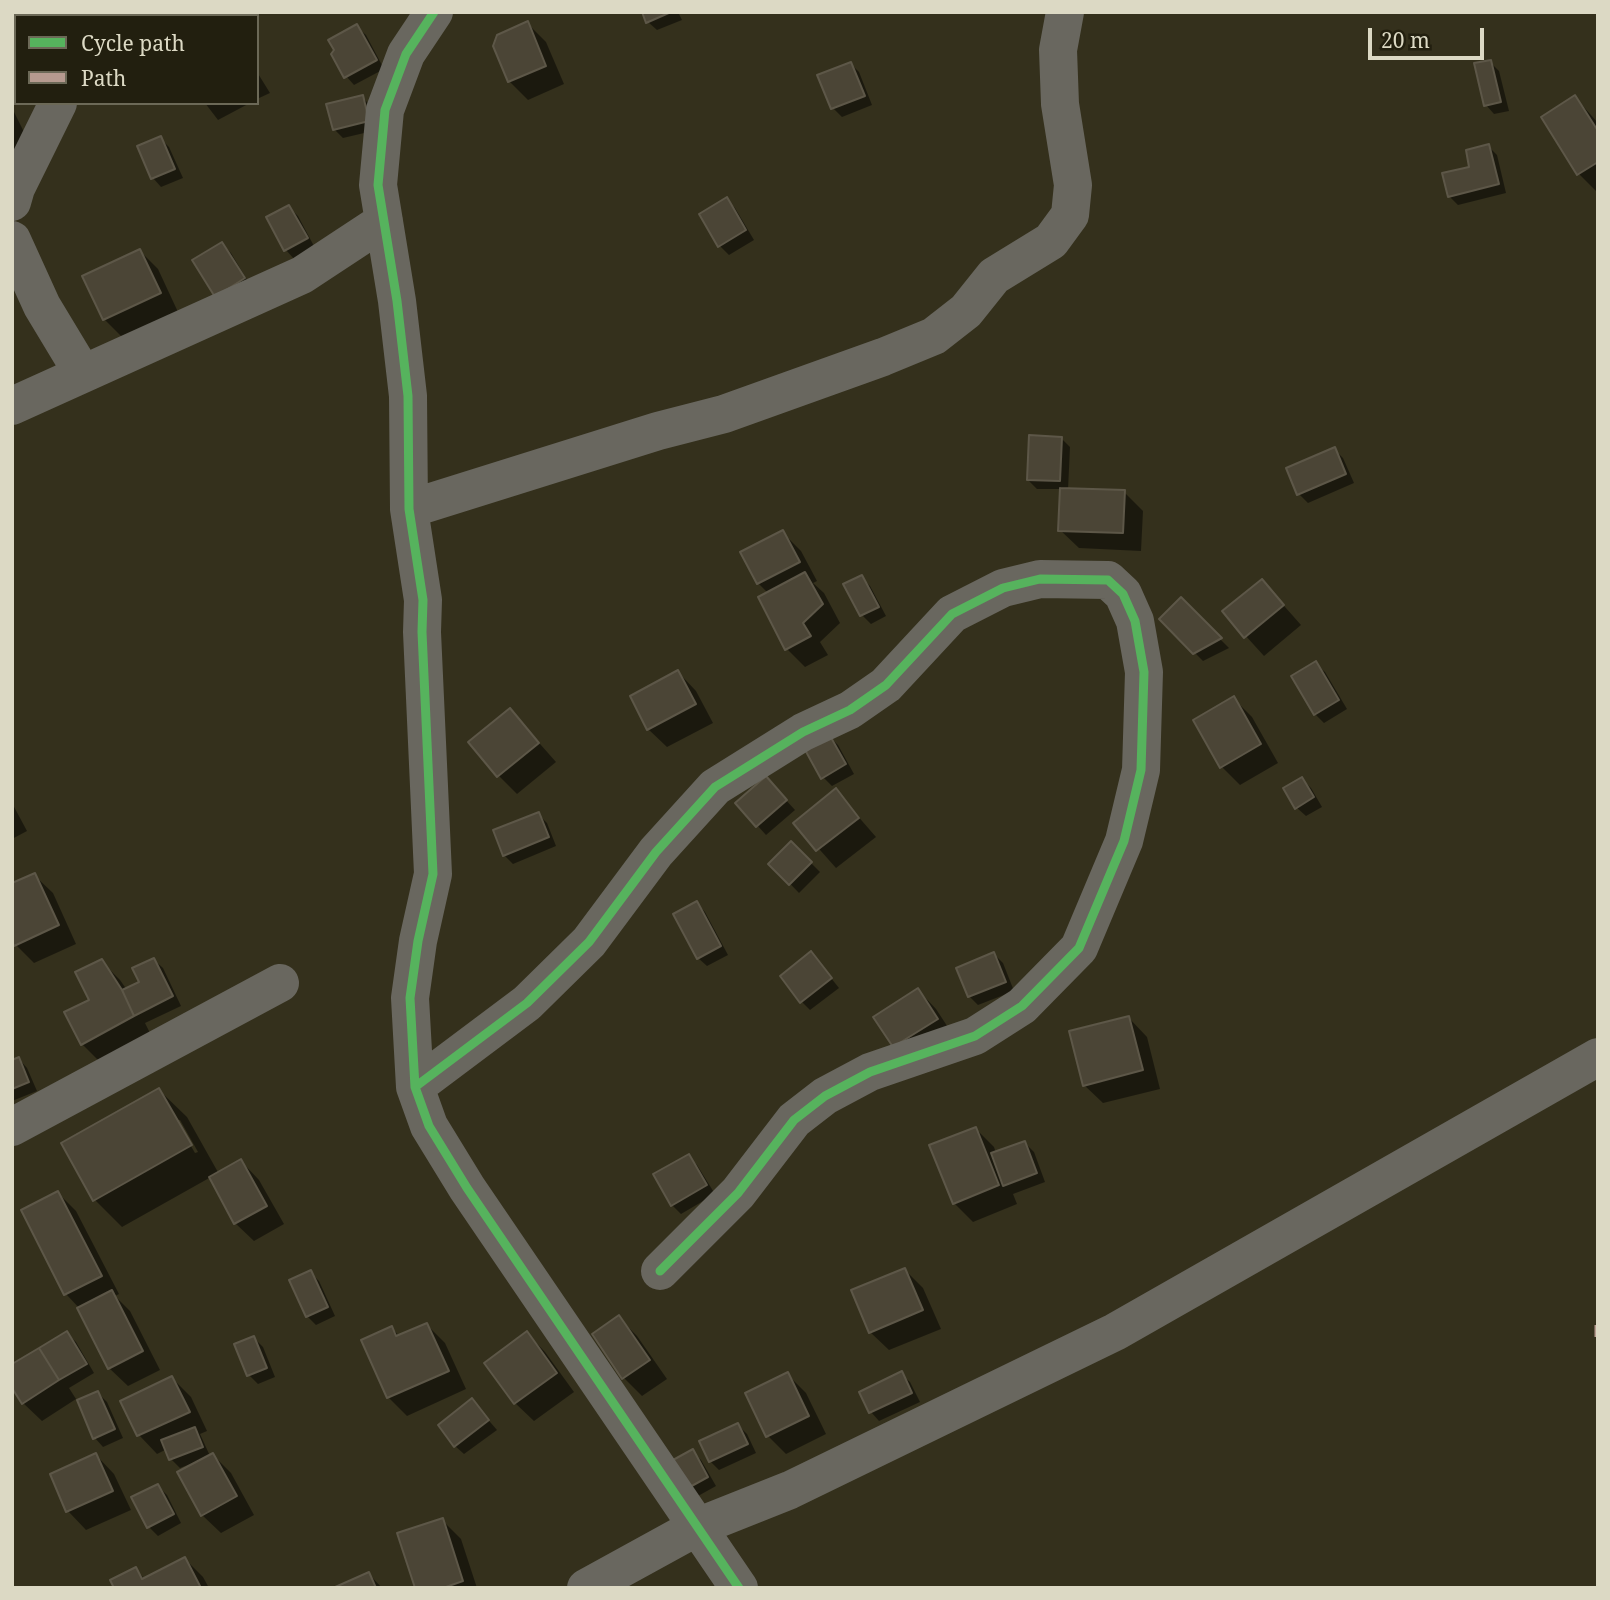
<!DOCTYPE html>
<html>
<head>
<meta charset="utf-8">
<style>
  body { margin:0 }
  #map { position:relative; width:1610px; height:1600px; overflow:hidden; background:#34301c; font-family:"Noto Serif",serif }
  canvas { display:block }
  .frame { position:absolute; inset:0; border:14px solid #dcd9c4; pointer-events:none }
  .legend { position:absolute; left:14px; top:14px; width:245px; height:91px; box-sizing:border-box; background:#221f0f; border:2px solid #6c6957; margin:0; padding:9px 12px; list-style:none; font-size:21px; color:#dcd9c4 }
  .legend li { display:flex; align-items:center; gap:14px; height:35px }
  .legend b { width:35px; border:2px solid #6c6957 }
  .scale { position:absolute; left:1368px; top:28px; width:116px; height:32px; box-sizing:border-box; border:4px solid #dcd9c4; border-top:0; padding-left:9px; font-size:21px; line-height:24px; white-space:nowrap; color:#dcd9c4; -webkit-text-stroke:5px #221f0f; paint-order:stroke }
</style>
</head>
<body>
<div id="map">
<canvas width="1610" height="1600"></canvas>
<div class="frame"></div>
<ul class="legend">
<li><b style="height:9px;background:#56b35d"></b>Cycle path</li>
<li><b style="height:9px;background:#b69a8f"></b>Path</li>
</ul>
<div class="scale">20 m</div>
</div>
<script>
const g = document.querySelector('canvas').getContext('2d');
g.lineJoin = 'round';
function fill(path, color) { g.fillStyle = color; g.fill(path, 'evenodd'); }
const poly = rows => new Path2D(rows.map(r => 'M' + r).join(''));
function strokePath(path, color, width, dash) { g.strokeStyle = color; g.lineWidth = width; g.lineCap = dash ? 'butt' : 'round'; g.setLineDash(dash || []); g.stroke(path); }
fill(poly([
  [21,12,82,12,85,16,103,12,106,16,24,16],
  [644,12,678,12,682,20,657,30,648,22],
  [527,23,546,42,564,84,528,100,509,81],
  [357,27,366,35,384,69,354,85,346,76,336,50],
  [1490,62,1499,71,1509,111,1494,114,1486,105],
  [851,64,859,72,872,105,842,117,833,108],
  [257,72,270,93,257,99],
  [362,97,371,106,377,130,343,138,334,129],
  [1575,97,1598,123,1597,192,1579,174],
  [205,103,250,103,218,120],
  [12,108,31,146,12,156],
  [160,138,169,147,183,178,161,187,153,178],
  [1488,146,1497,155,1506,193,1458,205,1449,196],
  [726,199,735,208,754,240,729,255,720,246,701,215],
  [289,207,298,216,315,248,294,259,286,250],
  [222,244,231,253,252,288,225,304],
  [140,251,158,269,178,312,123,338,104,319,84,276],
  [1061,438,1070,447,1068,490,1124,492,1143,511,1141,551,1079,548,1060,530,1062,489,1037,489,1028,480],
  [1334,449,1343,458,1354,483,1308,503,1299,494],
  [782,532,801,551,817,581,813,583,824,593,840,623,820,642,828,655,805,667,787,649,769,594,758,583,742,553],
  [861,577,870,586,886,616,871,624,862,615],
  [1262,581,1301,625,1264,656,1224,612],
  [1181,600,1229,648,1203,661,1161,619],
  [1316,664,1325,672,1347,709,1324,723,1315,714],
  [678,672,696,691,713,723,667,747,648,729],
  [1234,699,1252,717,1278,763,1240,785,1222,767],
  [510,710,556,762,517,794,498,775],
  [829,736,838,745,854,774,832,786,823,777],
  [1302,779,1311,788,1322,807,1306,816,1297,808],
  [774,787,795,810,766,835,737,803],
  [836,791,876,837,836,868,796,823],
  [12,803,27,831,12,839],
  [538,814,547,823,556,846,513,864,504,855],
  [791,843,820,872,799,893,771,864],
  [34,875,53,893,76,944,34,963,16,945],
  [697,903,705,912,728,955,707,966,698,958],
  [994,954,1003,963,1014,991,978,1005,969,996],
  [154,960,163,968,181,1006,145,1023,151,1035,101,1063,82,1044,66,1013,92,1001,102,962,120,980,127,990,141,983],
  [819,963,839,988,810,1010,802,1002],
  [918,990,936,1009,955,1038,894,1046],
  [1129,1018,1147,1037,1160,1089,1103,1103,1084,1085],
  [19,1059,27,1068,37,1091,12,1101,12,1062],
  [159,1090,187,1117,219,1174,241,1161,259,1180,284,1224,254,1241,235,1223,211,1177,122,1227,95,1200],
  [176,1120,180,1120,198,1152,195,1153],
  [976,1129,994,1147,996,1153,1025,1143,1034,1152,1045,1182,1013,1194,1017,1204,973,1222,954,1203],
  [688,1156,697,1165,715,1194,681,1214,672,1205],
  [58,1193,76,1211,119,1294,115,1296,130,1311,160,1370,128,1386,109,1368,80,1309,66,1294],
  [905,1270,923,1288,941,1329,889,1350,870,1332],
  [310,1272,319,1281,335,1316,316,1325,307,1316],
  [619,1318,637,1336,667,1379,642,1396,624,1378],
  [427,1325,445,1343,466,1389,407,1416,388,1397,392,1328,400,1337],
  [67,1333,76,1342,94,1373,69,1388,76,1399,42,1421,23,1403],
  [527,1333,545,1352,574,1392,534,1421,515,1403],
  [254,1338,263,1347,275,1377,258,1384,249,1375],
  [787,1374,806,1393,826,1434,786,1454,768,1436],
  [901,1374,910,1382,920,1402,879,1421,871,1412],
  [172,1378,191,1397,207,1431,200,1434,210,1456,213,1455,231,1473,254,1515,221,1533,202,1515,193,1463,180,1468,171,1459,167,1449,157,1454,139,1435,122,1401],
  [98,1393,107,1402,123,1438,103,1447,95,1438],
  [472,1401,497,1430,464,1454,455,1446],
  [738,1425,747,1434,756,1453,719,1470,710,1461],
  [692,1451,701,1460,716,1486,698,1496,689,1487],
  [96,1455,114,1474,131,1510,86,1530,68,1511],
  [158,1486,167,1495,181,1523,158,1536,149,1527],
  [442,1520,461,1539,477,1588,416,1588],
  [185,1559,203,1577,209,1588,115,1588,135,1569,145,1579],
  [369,1574,382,1588,337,1588]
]), '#0007');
const building = poly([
  [184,12,219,12,221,16,177,16,184,12],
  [642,12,671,12,646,23,642,12],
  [528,21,546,66,508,82,493,46,497,35,528,21],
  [357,24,377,60,344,78,331,54,334,50,328,40,357,24],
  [1491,60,1501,102,1484,106,1474,63,1491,60],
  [851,62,865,96,831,109,817,75,851,62],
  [363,95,369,121,333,130,326,104,363,95],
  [1575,95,1598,131,1598,162,1577,175,1541,117,1575,95],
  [161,136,175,169,151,179,137,146,161,136],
  [1489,144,1499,184,1448,197,1442,173,1469,167,1466,150,1489,144],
  [727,197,746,230,718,247,699,214,727,197],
  [289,205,308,238,284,251,266,217,289,205],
  [222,242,245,278,215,297,192,260,222,242],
  [140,249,161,293,103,320,82,276,140,249],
  [1029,435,1062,437,1060,481,1027,480,1029,435],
  [1335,447,1346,474,1297,495,1286,468,1335,447],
  [1060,488,1125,490,1123,533,1058,531,1060,488],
  [783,530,800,562,757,584,740,552,783,530],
  [805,572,823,604,803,623,811,636,785,650,758,597,805,572],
  [862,575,879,607,860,616,843,584,862,575],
  [1262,579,1284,605,1244,638,1222,611,1262,579],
  [1181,597,1222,638,1193,654,1159,619,1181,597],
  [1316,661,1339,700,1314,715,1291,676,1316,661],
  [678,670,696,704,647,730,630,696,678,670],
  [1234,696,1261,744,1220,768,1193,720,1234,696],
  [510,708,539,743,497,777,468,742,510,708],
  [829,734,846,764,821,779,804,748,829,734],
  [766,776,787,800,756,827,735,803,766,776],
  [1302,777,1314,797,1295,809,1283,788,1302,777],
  [836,788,859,818,816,851,793,823,836,788],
  [539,812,549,837,503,856,493,830,539,812],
  [791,841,812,862,789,885,768,864,791,841],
  [35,873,59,925,14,946,12,941,12,883,35,873],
  [697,901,721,946,697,959,673,914,697,901],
  [811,951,832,978,800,1003,780,976,811,951],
  [994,952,1006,982,968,997,956,968,994,952],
  [154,958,173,996,134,1016,122,990,139,982,132,968,154,958],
  [102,959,122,990,134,1016,81,1045,64,1012,89,1000,75,972,102,959],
  [918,988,938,1019,893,1047,873,1017,918,988],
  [1129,1016,1143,1070,1083,1086,1069,1031,1129,1016],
  [19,1057,29,1082,12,1089,12,1060,19,1057],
  [159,1088,192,1145,93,1201,61,1143,159,1088],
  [976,1127,999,1185,953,1204,929,1145,976,1127],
  [1025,1141,1037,1173,1003,1186,991,1153,1025,1141],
  [689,1154,707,1185,671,1206,653,1174,689,1154],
  [241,1159,267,1206,234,1224,209,1177,241,1159],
  [58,1191,102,1276,64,1295,21,1210,58,1191],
  [905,1268,923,1310,869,1333,851,1290,905,1268],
  [311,1270,328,1307,306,1317,289,1280,311,1270],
  [112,1290,143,1351,108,1369,77,1308,112,1290],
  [619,1315,650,1360,622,1379,592,1334,619,1315],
  [427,1323,449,1371,387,1398,361,1340,392,1326,396,1336,427,1323],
  [67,1331,87,1364,59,1380,39,1348,67,1331],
  [527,1331,557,1373,514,1404,484,1363,527,1331],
  [254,1336,267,1368,247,1376,234,1344,254,1336],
  [39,1348,59,1380,22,1404,12,1388,12,1364,39,1348],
  [902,1371,912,1393,869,1413,859,1392,902,1371],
  [788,1372,809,1416,766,1437,745,1393,788,1372],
  [172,1376,190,1412,137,1436,120,1401,172,1376],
  [98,1391,115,1429,93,1439,77,1400,98,1391],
  [472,1398,489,1420,454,1447,438,1425,472,1398],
  [738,1423,748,1444,709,1462,699,1441,738,1423],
  [195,1427,203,1447,169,1460,161,1440,195,1427],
  [693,1449,708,1477,688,1488,673,1460,693,1449],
  [96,1453,113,1491,66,1512,50,1474,96,1453],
  [213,1453,237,1496,201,1516,177,1472,213,1453],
  [158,1484,174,1514,147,1528,131,1497,158,1484],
  [443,1518,463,1581,443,1588,415,1588,397,1533,443,1518],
  [185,1557,201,1588,114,1588,110,1580,136,1567,142,1579,185,1557],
  [369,1572,376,1588,333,1588,369,1572]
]);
fill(building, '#4b4536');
strokePath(building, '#5d5748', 2);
strokePath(poly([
  [434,12,406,54,385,110,378,185,397,301,408,396,409,509,423,600,422,632,433,874,418,941,410,998,415,1087,429,1126,467,1188,739,1588],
  [12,202,16,188,58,103],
  [12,240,42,306,83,374],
  [12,406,302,275,384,221],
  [409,509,658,431,724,414,883,357,934,336,966,311,994,276,1051,241,1070,215,1073,185,1060,104,1058,50,1065,12],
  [415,1087,527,1003,589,942,656,852,715,787,803,732,850,710,886,685,952,614,1003,588,1040,579,1108,580,1123,594,1135,621,1144,672,1141,770,1124,841,1079,948,1022,1006,975,1036,870,1072,825,1096,794,1120,738,1193,660,1271],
  [12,1127,280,983],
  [586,1588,697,1527,790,1490,1115,1332,1598,1057]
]), '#69675f', 38);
strokePath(poly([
  [1598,1325,1598,1337]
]), '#b69a8f', 7, [14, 7]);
strokePath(poly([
  [434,12,406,54,385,110,378,185,397,301,408,396,409,509,423,600,422,632,433,874,418,941,410,998,415,1087,429,1126,467,1188,739,1588],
  [415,1087,527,1003,589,942,656,852,715,787,803,732,850,710,886,685,952,614,1003,588,1040,579,1108,580,1123,594,1135,621,1144,672,1141,770,1124,841,1079,948,1022,1006,975,1036,870,1072,825,1096,794,1120,738,1193,660,1271]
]), '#56b35d', 9);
</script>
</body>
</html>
